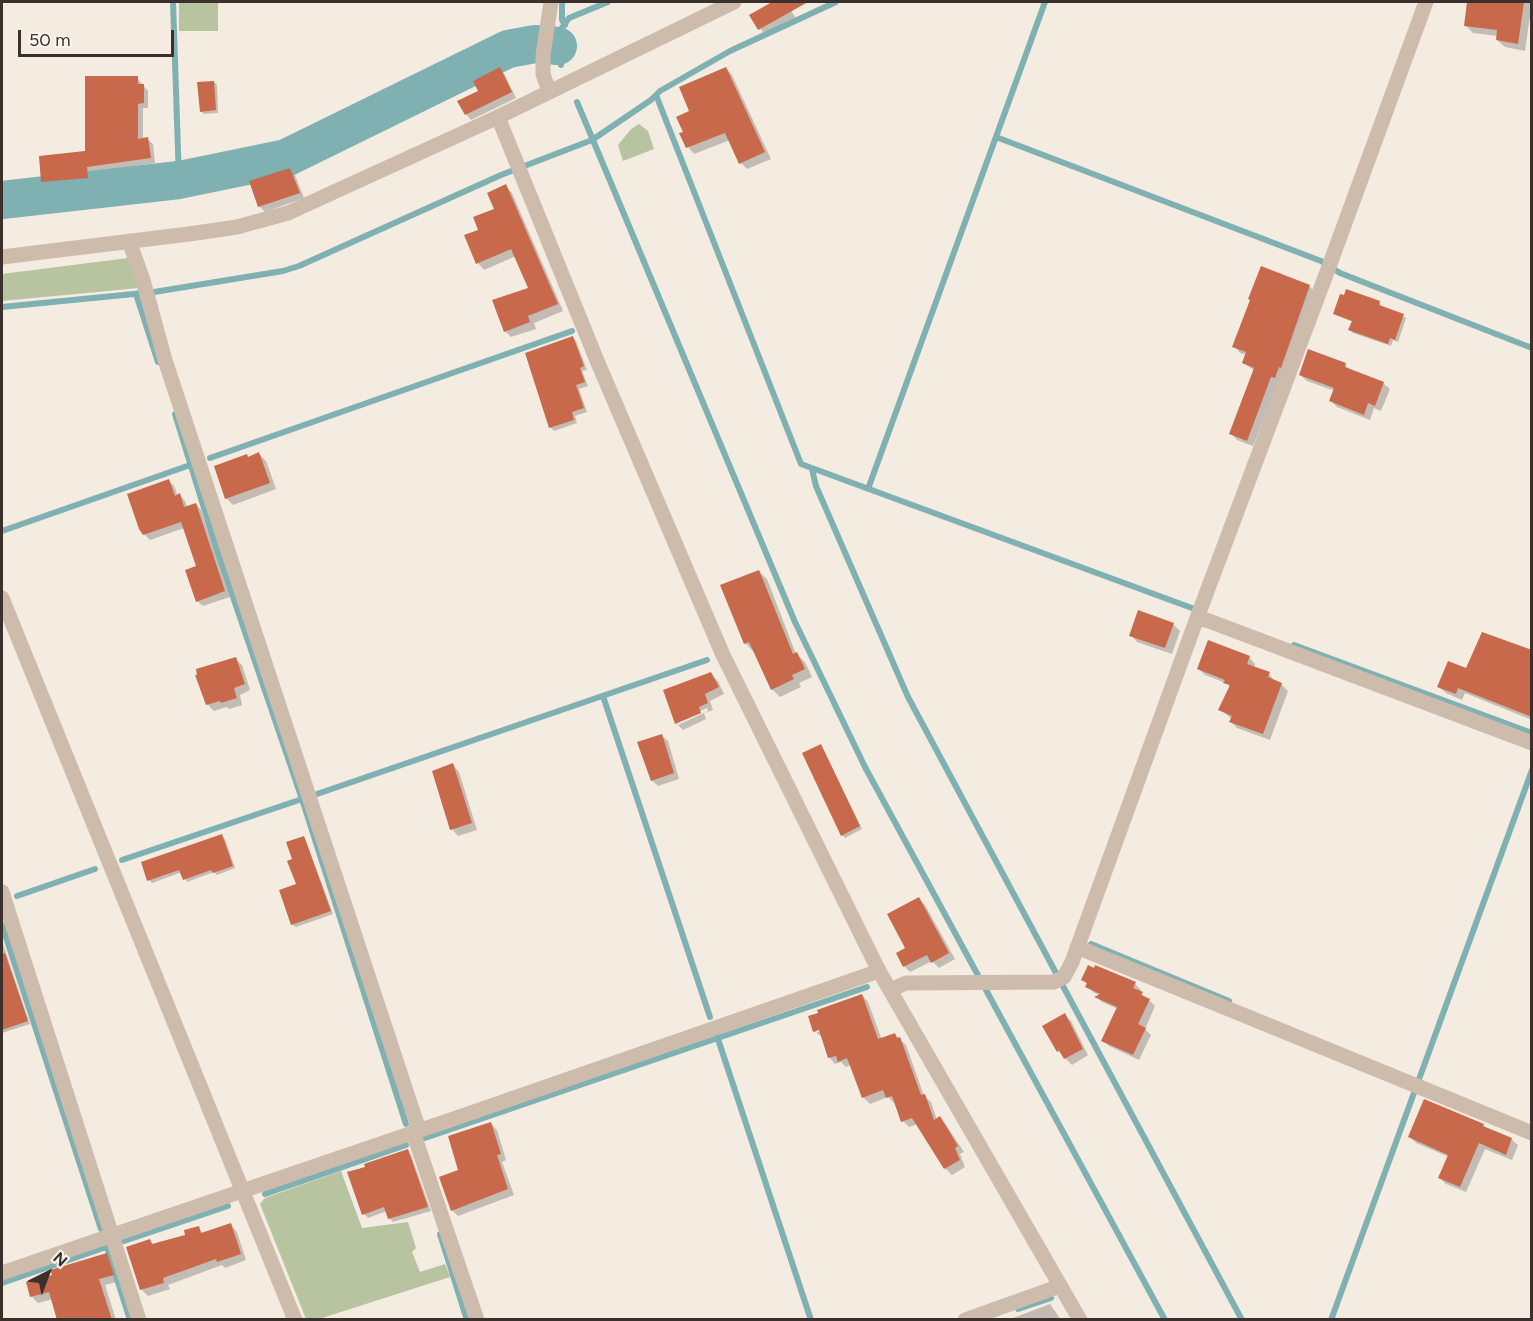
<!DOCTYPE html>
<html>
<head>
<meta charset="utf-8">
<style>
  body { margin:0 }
  #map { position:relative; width:1533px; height:1321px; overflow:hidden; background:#f4ebe1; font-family:Figtree,sans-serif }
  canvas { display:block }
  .frame { position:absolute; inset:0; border:3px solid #3b302b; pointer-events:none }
  .north { position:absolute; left:18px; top:1243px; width:60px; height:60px; -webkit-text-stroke:4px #fbf5ee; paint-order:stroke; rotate:42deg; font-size:16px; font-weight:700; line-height:24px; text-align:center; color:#3b302b }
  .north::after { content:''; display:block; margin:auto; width:21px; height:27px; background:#3b302b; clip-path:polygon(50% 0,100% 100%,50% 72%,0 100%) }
  .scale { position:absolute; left:18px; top:30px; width:156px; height:27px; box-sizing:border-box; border:3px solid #3b302b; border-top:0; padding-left:8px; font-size:18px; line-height:21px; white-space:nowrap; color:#3b302b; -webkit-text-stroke:4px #fbf5ee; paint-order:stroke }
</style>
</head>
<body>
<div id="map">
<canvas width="1533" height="1321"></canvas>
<div class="frame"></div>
<div class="north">N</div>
<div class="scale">50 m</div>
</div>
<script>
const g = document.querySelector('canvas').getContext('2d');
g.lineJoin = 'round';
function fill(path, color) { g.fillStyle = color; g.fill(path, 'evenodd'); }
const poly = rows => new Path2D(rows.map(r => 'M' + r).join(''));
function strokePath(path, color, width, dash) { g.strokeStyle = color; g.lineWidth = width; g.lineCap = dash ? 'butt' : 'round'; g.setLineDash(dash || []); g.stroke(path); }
fill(poly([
  [179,2,218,2,218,31,179,31],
  [639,124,648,131,654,149,623,161,618,145,631,129],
  [128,258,139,288,2,301,2,274],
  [341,1171,362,1228,408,1222,416,1248,412,1252,420,1272,445,1264,450,1277,319,1319,306,1319,260,1204,265,1198]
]), '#b8c4a0');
fill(poly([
  [775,2,785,2,796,18,765,35,751,15],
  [1468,2,1532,2,1525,51,1505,47,1497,40,1498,36,1473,33,1465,25],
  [726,68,732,75,771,159,747,169,741,163,730,140,694,154,688,147,681,134,685,132,691,112],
  [499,69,505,75,516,98,471,120,466,114,480,91],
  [137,78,148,91,148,108,143,108,143,140,147,139,153,144,155,163,91,172,92,182,48,187,43,182,86,153],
  [214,82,217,85,218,113,204,114,201,111],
  [289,169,295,175,304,198,265,212,259,206],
  [505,186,512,193,563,311,534,323,536,329,511,337,505,331,530,288,516,256,484,270,478,263,466,236,480,230,496,209],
  [1309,286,1315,292,1253,446,1237,440,1231,433,1255,371,1244,363,1247,355,1240,353,1234,346],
  [1380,303,1382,307,1406,318,1398,342,1393,340,1391,346,1353,333,1350,330,1353,322,1335,314],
  [572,337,576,341,587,370,582,371,588,386,579,389,587,412,575,416,577,423,554,431,550,427],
  [1345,365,1351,371,1383,383,1390,389,1381,411,1374,408,1370,420,1337,407,1331,401,1335,391,1307,381,1300,375],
  [259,454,266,461,276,489,233,505,226,498,247,456,249,458],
  [169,481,174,486,178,496,180,495,185,501,187,507,196,504,201,510,230,597,203,606,197,601,198,567,184,528,150,540,144,534],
  [759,572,767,579,796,654,805,662,812,677,799,683,801,687,780,697,772,689,754,650,753,651,745,643],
  [1173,624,1180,631,1172,654,1137,642,1131,635],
  [1532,651,1532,720,1465,693,1462,700,1446,693,1439,687,1467,670],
  [1249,657,1255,664,1254,668,1269,674,1275,682,1281,684,1288,691,1270,740,1237,728,1231,722,1232,719,1220,709,1231,688,1226,683,1205,675,1199,669],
  [235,658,242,665,250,690,240,695,242,705,229,709,227,707,214,711,207,704],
  [711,674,718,681,724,694,710,701,713,710,704,713,706,719,683,730,678,725,708,711,707,708,678,721,678,725,665,691],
  [662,736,668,741,679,779,658,786,652,780],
  [821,745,862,829,845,838,842,835],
  [453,765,459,772,477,830,458,836,452,829,434,772],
  [222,836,225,839,235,868,217,875,214,872,187,882,182,872,152,883,149,880],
  [303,838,306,841,333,914,296,927,293,925,281,891,298,885,294,860],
  [919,899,925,905,955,959,939,968,932,961,910,972,904,966],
  [2,941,30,1024,2,1033],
  [1083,979,1135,984,1141,990,1140,992,1155,1006,1145,1029,1151,1035,1139,1060,1109,1046,1103,1040,1118,1009,1102,1002,1097,997,1099,995,1093,992],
  [862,995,868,1002,882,1040,895,1035,906,1045,924,1096,931,1102,937,1120,940,1118,946,1125,964,1152,960,1154,965,1167,952,1175,945,1168,918,1124,909,1127,903,1121,896,1102,894,1103,888,1097,870,1104,863,1097,851,1065,846,1067,841,1062,835,1064,829,1057,822,1037,814,1031,810,1017,820,1014,819,1011],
  [825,1026,826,1029,816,1033,816,1029],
  [1064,1015,1071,1021,1088,1055,1072,1065,1058,1051],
  [491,1124,497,1130,506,1160,502,1162,514,1195,458,1216,452,1210,460,1171],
  [1483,1125,1487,1129,1511,1139,1518,1145,1512,1160,1485,1149,1466,1192,1446,1184,1440,1178,1449,1157,1416,1143,1410,1137],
  [407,1151,411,1155,431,1211,393,1222,389,1218,387,1211,368,1218,364,1214],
  [231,1225,237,1232,246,1260,225,1268,222,1265,168,1285,170,1289,148,1296,141,1289,150,1241,154,1245,187,1236,198,1228,204,1234],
  [107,1255,113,1261,120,1281,105,1285,116,1320,59,1320,53,1299,38,1303,31,1296,54,1276],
  [1050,1304,1061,1320,1013,1320,1013,1318]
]), '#0003');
strokePath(poly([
  [173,2,179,180],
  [562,2,562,20,565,25],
  [561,65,558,57,559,32,569,18,608,2],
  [656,95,801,464,1200,611],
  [577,102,795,622,865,767,1165,1320],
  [996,137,1321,261,1340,273,1532,348],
  [136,294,158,362],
  [2,307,154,292,283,271,299,266,501,175,592,140,651,100,660,91,730,51,836,2],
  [175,414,217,550,302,799,406,1124],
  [210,458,572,331],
  [812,469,816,486,908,697,1242,1320],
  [868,489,1045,2],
  [2,531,193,464],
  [1294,645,1532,733],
  [603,696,710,1017],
  [317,794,707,660],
  [122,860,302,799],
  [17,896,95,869],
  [2,925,101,1229],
  [1091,944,1229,1001],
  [717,1036,811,1320],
  [425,1138,867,987],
  [265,1194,406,1145],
  [440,1234,467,1320],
  [124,1241,228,1206],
  [106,1244,130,1320],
  [2,1283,112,1245],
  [1018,1309,1051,1298],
  [1331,1320,1532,770]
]), '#7fb0b2', 6);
strokePath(poly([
  [2,200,179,180,286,158,508,49,535,44,558,46]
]), '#7fb0b2', 38);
fill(poly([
  [772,2,808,2,758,30,749,15],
  [1467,2,1524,2,1518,44,1496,40,1497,30,1464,26],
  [500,67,512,92,465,115,457,101,478,91,473,81],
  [726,67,765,152,739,164,725,133,686,148,679,133,683,132,676,117,689,111,679,87],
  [85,76,138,76,138,84,144,84,144,103,138,104,138,139,148,137,151,158,87,167,88,178,41,182,39,156,85,151],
  [214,81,216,110,200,112,197,82],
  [290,168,300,193,258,207,249,181],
  [506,184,558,304,528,316,530,322,504,332,492,300,528,288,511,249,476,264,464,235,478,230,473,217,494,209,487,193],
  [1261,266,1310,285,1281,368,1279,367,1275,378,1271,377,1247,441,1229,434,1254,368,1242,363,1246,352,1232,347,1250,300,1248,299],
  [1346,289,1380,301,1379,305,1404,314,1395,340,1390,338,1388,344,1348,330,1352,321,1333,314,1340,294,1344,295],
  [573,336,584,366,580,368,585,382,576,385,584,408,572,412,574,420,549,428,525,353],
  [1308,349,1346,363,1345,367,1384,382,1375,406,1368,403,1364,415,1329,401,1334,388,1299,375],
  [259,452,270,483,225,499,214,466,247,454,248,457],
  [169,479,175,496,180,493,184,507,196,503,225,591,196,602,185,570,196,566,181,522,143,535,139,529,127,494],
  [759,570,793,654,797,652,805,669,792,675,794,679,771,690,749,642,744,644,720,585],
  [1138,610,1174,623,1165,648,1129,636],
  [1482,632,1532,650,1532,717,1458,688,1456,694,1437,687,1448,661,1466,668],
  [1208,640,1250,656,1247,664,1270,672,1268,677,1282,683,1263,734,1229,722,1232,716,1218,710,1230,685,1223,683,1225,680,1197,669],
  [236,657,245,684,234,688,237,698,221,703,220,701,206,705,195,675,197,675,196,669],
  [711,672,719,687,705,694,708,703,699,707,701,713,675,724,663,690],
  [662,734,674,773,651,781,637,742],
  [821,744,860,826,841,836,802,753],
  [453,763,472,823,450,830,432,771],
  [222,834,233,866,213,873,211,870,183,880,179,870,147,881,141,862],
  [304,836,331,911,291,925,279,890,296,884,287,861,292,859,286,842],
  [919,897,949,953,931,963,927,955,903,967,896,953,905,948,887,914],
  [5,953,28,1021,2,1030,2,954],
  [1088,965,1094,968,1095,965,1136,982,1133,988,1143,992,1141,995,1150,999,1138,1024,1146,1028,1133,1055,1101,1041,1117,1007,1094,997,1100,994,1085,987,1087,983,1081,980],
  [862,994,878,1039,895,1033,897,1038,900,1037,921,1095,925,1094,934,1120,940,1116,958,1146,955,1148,960,1160,944,1169,912,1118,901,1122,892,1096,886,1098,883,1090,862,1098,847,1058,838,1062,836,1056,828,1058,819,1030,813,1032,808,1016,818,1013,817,1010],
  [1065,1013,1083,1049,1064,1059,1059,1050,1057,1052,1042,1026],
  [1424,1099,1484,1124,1483,1126,1512,1138,1506,1155,1479,1143,1460,1187,1438,1178,1448,1155,1408,1137],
  [491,1122,501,1154,497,1155,508,1189,451,1211,439,1177,458,1170,448,1136],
  [408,1149,428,1207,388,1219,384,1207,362,1215,347,1172,365,1167,364,1164],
  [231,1223,241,1254,217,1262,216,1259,163,1278,164,1283,140,1290,126,1247,150,1239,152,1244,185,1235,184,1230,199,1226,201,1233],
  [107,1253,114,1275,99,1279,112,1320,57,1320,49,1292,30,1297,26,1282,52,1275,50,1270]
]), '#c8694b');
strokePath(poly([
  [549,91,543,74,543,55,551,2],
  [129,241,143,280,165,360,419,1130],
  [2,257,189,234,237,227,288,213,498,117,734,2],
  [1197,618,1209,621,1532,743],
  [2,892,139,1320],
  [1077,947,1532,1133],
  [890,990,906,983,1054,982,1064,977,1072,962,1197,618,1327,272,1426,2],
  [413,1132,477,1320],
  [2,1273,462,1116,879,971],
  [965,1320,1060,1286]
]), '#cdbbac', 15);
strokePath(poly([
  [498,117,598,363,723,655,879,971,1080,1320],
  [2,598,295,1320]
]), '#cdbbac', 15);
</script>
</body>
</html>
